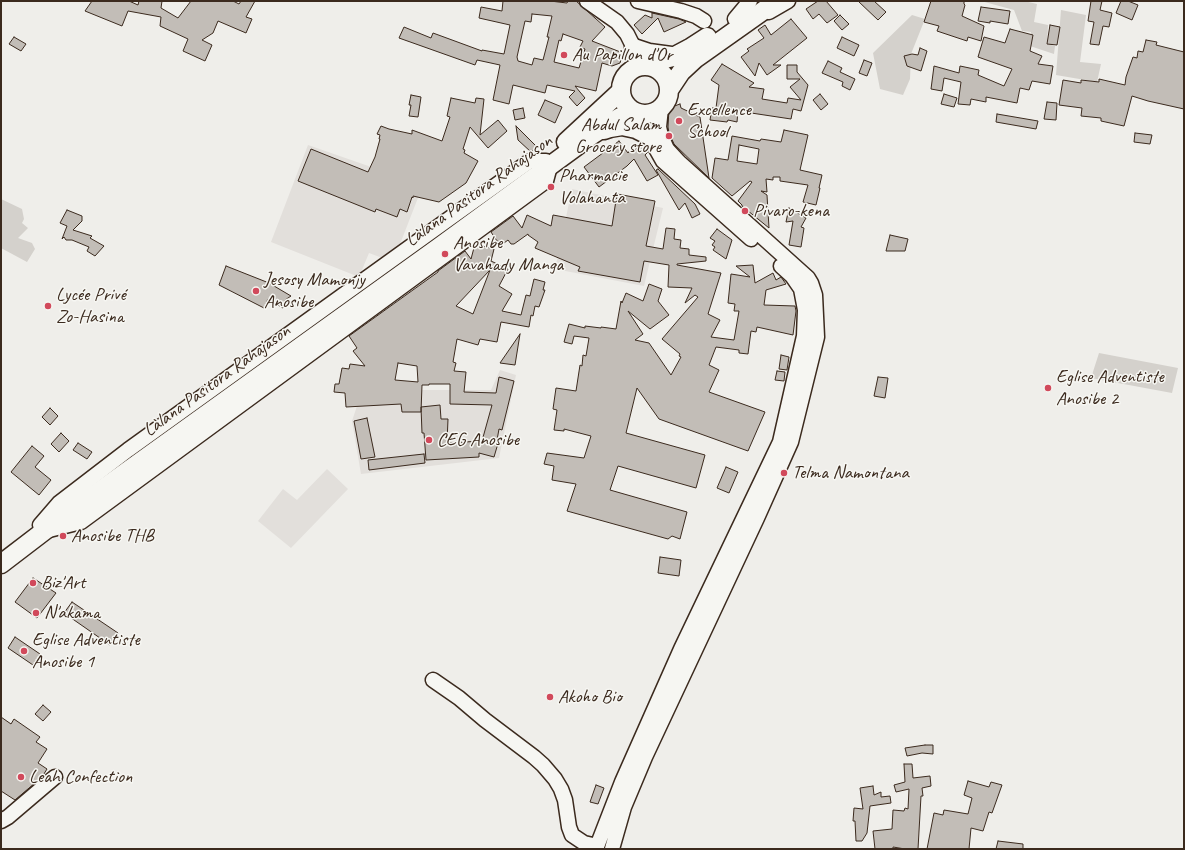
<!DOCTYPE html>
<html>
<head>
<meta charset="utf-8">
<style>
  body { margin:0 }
  #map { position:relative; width:1185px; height:850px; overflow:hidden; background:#efeeea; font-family:Caveat,sans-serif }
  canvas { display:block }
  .frame { position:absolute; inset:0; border:2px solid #3b2a1e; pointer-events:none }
</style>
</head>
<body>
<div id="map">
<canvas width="1185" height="850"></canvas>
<div class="frame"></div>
</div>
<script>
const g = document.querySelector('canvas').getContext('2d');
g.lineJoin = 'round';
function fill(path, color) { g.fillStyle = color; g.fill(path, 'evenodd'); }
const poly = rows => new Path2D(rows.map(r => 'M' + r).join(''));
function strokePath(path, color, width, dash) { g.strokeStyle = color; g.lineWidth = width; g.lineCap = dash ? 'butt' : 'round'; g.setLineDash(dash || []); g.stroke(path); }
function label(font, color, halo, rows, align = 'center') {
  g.font = font + ' Caveat,sans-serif'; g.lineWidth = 3; g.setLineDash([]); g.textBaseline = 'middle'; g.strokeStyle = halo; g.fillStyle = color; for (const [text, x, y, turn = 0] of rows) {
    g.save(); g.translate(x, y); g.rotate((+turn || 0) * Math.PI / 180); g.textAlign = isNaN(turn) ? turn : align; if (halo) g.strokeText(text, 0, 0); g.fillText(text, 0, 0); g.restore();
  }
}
fill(poly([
  [308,145,423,185,393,262,369,253,359,277,271,242],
  [572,189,663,208,644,286,555,269],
  [500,370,516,375,499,458,361,474,352,421,361,394,369,390,491,390],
  [327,469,348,489,291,548,258,521,283,489,297,500]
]), '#e2dfdb');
fill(poly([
  [981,1,1024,1,1037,4,1034,22,1048,25,1047,44,1055,46,1054,54,1030,46,1031,32,1022,31,1014,10],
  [1061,10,1086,15,1080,62,1101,64,1097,82,1056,75],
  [912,15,925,19,911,54,910,79,903,95,880,89,873,53],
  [1,199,22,209,24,219,22,223,28,228,18,238,32,243,35,249,27,262,1,248],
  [1099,353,1178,368,1172,393,1091,378]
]), '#d4d1cc');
const building = poly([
  [92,1,129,1,138,5,139,1,162,1,161,8,178,18,191,1,233,1,239,4,241,1,255,1,246,17,252,19,246,33,218,21,213,33,202,40,212,45,205,61,183,51,188,39,160,26,161,17,128,11,122,26,85,11,92,1],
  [503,1,550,1,567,3,568,1,576,1,605,27,592,41,623,53,620,63,612,66,602,63,596,91,575,86,585,98,577,106,569,97,575,91,547,85,545,93,513,85,509,104,493,100,500,65,477,60,475,65,399,38,404,27,431,38,433,33,482,51,482,50,504,54,510,25,479,18,481,7,502,11,503,1],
  [532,14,552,16,547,37,549,37,543,60,534,58,532,65,518,61,517,57,525,21,531,22,532,14],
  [563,34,583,41,580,47,585,49,579,68,554,62,559,40,561,41,563,34],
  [818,1,826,1,838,15,827,23,819,14,813,19,806,9,818,1],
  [858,1,874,1,886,12,878,20,858,1],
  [931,1,964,1,964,4,965,5,962,16,984,26,981,41,968,37,967,41,937,31,939,26,924,22,931,1],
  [1091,1,1102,1,1100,10,1112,13,1109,27,1103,26,1099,45,1090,44,1094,22,1088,21,1091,1],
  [1121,1,1128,1,1138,5,1132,20,1116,13,1121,1],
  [981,7,1010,11,1008,24,990,21,990,23,978,21,981,7],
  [652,13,679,19,686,22,664,32,658,18,642,34,634,25,645,15,652,18,652,13],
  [840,15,849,24,842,30,834,21,840,15],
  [791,19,807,38,773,65,781,65,767,75,759,63,755,76,741,57,749,51,747,49,764,38,758,30,765,25,771,35,791,19],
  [1050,25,1060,27,1057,45,1047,44,1050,25],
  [1010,29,1033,35,1030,51,1042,56,1038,64,1053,66,1050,84,1032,81,1029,90,1020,88,1017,103,986,97,986,102,971,99,970,105,958,104,961,82,944,78,942,91,931,89,934,66,959,73,960,66,979,70,978,75,1004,86,1012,69,978,57,984,37,1005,43,1010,29],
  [14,37,26,44,21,51,9,44,14,37],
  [842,37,859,45,854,56,837,48,842,37],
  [1146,40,1157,42,1156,45,1184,52,1184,109,1148,101,1132,96,1124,126,1101,121,1101,118,1081,116,1082,108,1059,105,1063,80,1081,83,1081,80,1099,82,1099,79,1125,85,1126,77,1133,57,1137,58,1138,51,1143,52,1146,40],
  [920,48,927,51,921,71,907,66,904,56,912,54,918,55,920,48],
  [864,60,872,63,867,76,859,73,864,60],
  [828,61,842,68,840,72,855,79,850,90,842,86,843,82,822,73,828,61],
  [722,64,754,83,749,87,764,89,762,99,787,103,788,98,801,100,790,87,800,79,787,79,787,65,797,65,797,72,808,85,801,111,793,109,791,119,738,111,737,122,728,120,727,122,710,120,712,108,716,108,719,85,711,80,722,64],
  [820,94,828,104,821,110,813,100,820,94],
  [944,94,957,98,954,107,941,104,944,94],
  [411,95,421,97,418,117,409,116,411,105,409,105,411,95],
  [451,98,475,103,476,98,484,99,480,135,498,120,507,131,488,148,470,127,463,149,465,150,464,153,478,161,466,183,439,202,413,196,413,198,412,197,407,212,400,209,397,217,376,209,375,212,298,181,311,149,368,172,375,157,380,139,379,139,380,135,377,134,381,126,389,129,412,134,412,130,442,141,450,117,447,116,451,98],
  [545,100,562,107,555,123,538,115,545,100],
  [1047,102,1057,103,1056,120,1044,119,1047,102],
  [680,104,681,108,700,117,709,178,674,144,669,133,668,127,669,108,680,104],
  [523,108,525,118,515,120,513,110,523,108],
  [997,114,1038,121,1036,129,996,122,997,114],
  [516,126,537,147,531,152,518,140,516,126],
  [784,130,808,135,800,170,822,175,819,188,820,188,816,205,803,202,808,185,780,181,780,177,773,177,773,180,766,179,767,192,761,191,767,195,769,228,742,206,742,205,738,201,752,182,750,181,732,196,712,178,715,158,728,160,732,136,760,141,761,139,781,142,784,130],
  [739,145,759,149,757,164,737,161,739,145],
  [1135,133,1152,135,1150,144,1134,142,1135,133],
  [619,141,628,153,631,149,633,151,642,144,644,145,648,152,645,155,658,175,647,181,634,159,627,166,599,187,584,167,619,141],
  [658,169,695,204,700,214,692,218,685,203,679,210,656,170,658,169],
  [617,194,655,201,646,246,663,249,666,228,675,229,674,239,681,240,680,248,689,249,689,255,706,257,706,261,677,264,677,265,721,273,708,314,720,320,711,337,734,340,739,311,734,311,735,304,728,303,731,274,750,277,736,266,753,265,755,283,773,273,776,280,781,277,786,284,766,290,764,305,795,306,796,311,793,335,757,327,756,332,751,331,748,354,739,353,739,350,716,347,709,365,719,370,709,392,765,412,748,451,659,419,637,388,626,433,705,455,696,488,618,466,610,490,687,512,680,539,672,536,668,539,567,511,576,484,552,480,554,466,544,464,547,453,584,458,591,436,564,429,564,431,554,430,557,410,553,409,556,388,576,391,580,365,582,366,583,355,586,356,589,338,574,336,572,344,564,342,569,324,585,328,585,326,601,328,601,327,616,329,621,301,622,303,626,293,643,301,649,284,662,289,658,301,669,315,650,329,628,311,643,334,635,340,649,343,671,375,681,357,679,356,680,354,662,339,698,297,695,295,685,303,692,288,668,287,669,265,644,261,640,282,578,271,580,267,535,248,538,242,528,235,528,234,514,244,511,244,508,240,504,243,497,241,491,232,513,216,522,228,527,215,551,226,553,215,612,226,617,194],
  [789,208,806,218,801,227,804,228,801,247,789,245,793,221,786,222,789,208],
  [67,210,82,216,82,221,73,230,92,236,90,238,104,246,95,256,87,251,89,247,72,240,66,240,64,237,62,239,67,226,60,223,67,210],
  [717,229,732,240,726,259,713,250,715,247,712,245,715,241,710,238,717,229],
  [890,235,908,239,905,251,886,251,890,235],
  [475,244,494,249,491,261,508,269,499,286,512,294,502,311,521,315,526,295,530,296,534,279,545,282,543,290,545,290,539,307,535,306,533,316,531,315,529,327,501,322,497,342,480,339,478,345,457,339,453,362,456,363,454,371,466,372,464,392,496,393,499,377,514,381,502,430,499,429,497,440,499,440,494,457,479,453,479,457,426,460,424,433,422,433,421,407,440,405,441,419,448,419,447,443,482,441,492,405,450,404,450,384,429,384,429,385,422,385,421,412,402,412,401,404,346,407,345,393,334,392,335,384,339,384,342,368,349,369,350,364,365,366,353,351,357,348,349,336,438,272,438,271,465,251,471,259,475,244],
  [490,270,473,314,456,306,490,270],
  [398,363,417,366,418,382,395,380,398,363],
  [226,266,269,283,291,296,285,300,283,308,268,299,264,308,219,285,226,266],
  [520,334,515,365,500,363,520,334],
  [781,355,789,357,787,370,779,369,781,355],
  [777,371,785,372,784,381,775,380,777,371],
  [878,377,888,378,885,398,874,396,878,377],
  [50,408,58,416,50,425,42,417,50,408],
  [367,418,375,457,361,459,354,421,367,418],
  [61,433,69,441,59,452,51,444,61,433],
  [78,443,92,452,87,459,73,450,78,443],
  [32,446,44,456,35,467,51,480,39,495,11,472,32,446],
  [424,454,425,463,369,470,368,460,424,454],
  [726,467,738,472,729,493,717,488,726,467],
  [660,557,681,560,679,576,658,573,660,557],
  [33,578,56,593,37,618,15,602,33,578],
  [72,602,118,633,110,645,64,613,72,602],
  [15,637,40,654,33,665,8,648,15,637],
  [43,705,51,712,43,721,35,714,43,705],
  [1,717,11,724,14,719,40,737,36,742,47,749,38,763,47,769,42,777,15,800,1,791,1,717],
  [925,745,933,745,933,754,922,753,907,756,905,748,925,745],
  [904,764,912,764,913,778,930,776,931,786,922,788,923,796,921,796,918,849,905,849,893,847,893,849,875,849,873,831,892,829,893,810,904,811,905,808,908,809,909,789,896,792,894,785,905,782,904,764],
  [968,781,989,787,991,782,1002,785,992,813,989,812,983,831,971,828,969,849,927,849,934,813,943,815,944,810,968,814,972,798,964,795,968,781],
  [596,785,604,788,598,804,590,802,596,785],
  [873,786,874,795,881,792,881,797,890,796,891,803,870,806,867,833,862,841,856,841,855,821,853,821,854,808,863,809,860,788,873,786],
  [998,841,1023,844,1023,849,996,849,998,841]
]);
fill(building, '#c2bdb7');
strokePath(building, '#3b2a1e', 1);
const minor = poly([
  [587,1,617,22,627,34,634,48,640,56],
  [638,1,681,11,696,16,704,21],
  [769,12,788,1],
  [735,19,750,1],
  [639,113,641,122,663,161,751,239],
  [40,525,59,503,128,450,453,216,530,161,546,161],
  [49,530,81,522,546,181,550,166],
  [433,680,459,698,485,720,534,757,543,765,555,779,561,789,565,800,569,827,572,835,584,843,597,846],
  [1,821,8,817,55,777],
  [596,849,622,782,681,649,780,442,804,336,805,310,801,289,792,276,781,266],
  [612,849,624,807,645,757,757,518,791,442,817,337,815,295,811,283,808,278,679,162,667,149,661,136,659,127,661,108]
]);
const major = poly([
  [634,48,649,53,671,56],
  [647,66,657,61,673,57,690,48,707,37],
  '621 90a24 24 0 1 1 48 0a24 24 0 1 1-48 0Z',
  [669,90,681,72,695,59,777,1],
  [604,130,610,128,622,126,636,129,648,135],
  [566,142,621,91],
  [1,564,52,525,439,247,592,135,620,117,635,112]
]);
strokePath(minor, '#3b2a1e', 17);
strokePath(major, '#3b2a1e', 21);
strokePath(minor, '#f6f6f2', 14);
strokePath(major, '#f6f6f2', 18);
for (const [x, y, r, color] of [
  [564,55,4,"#d1495b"],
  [679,121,4,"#d1495b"],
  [669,136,4,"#d1495b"],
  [551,187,4,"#d1495b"],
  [745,211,4,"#d1495b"],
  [445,254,4,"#d1495b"],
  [256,291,4,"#d1495b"],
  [48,306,4,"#d1495b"],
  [1048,388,4,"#d1495b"],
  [429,440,4,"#d1495b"],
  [784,473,4,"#d1495b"],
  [63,536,4,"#d1495b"],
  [33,583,4,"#d1495b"],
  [36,613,4,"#d1495b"],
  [24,651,4,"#d1495b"],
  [550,697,4,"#d1495b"],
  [21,777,4,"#d1495b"]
]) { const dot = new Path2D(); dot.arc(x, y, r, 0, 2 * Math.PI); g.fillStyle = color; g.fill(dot); strokePath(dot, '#f6f6f2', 1.5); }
label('19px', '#3b2a1e', '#f6f6f2', [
  ["Au Papillon d'Or",572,55],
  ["Excellence",687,110],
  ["School",687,132],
  ["Abdul Salam",661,125,"right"],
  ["Grocery store",661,147,"right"],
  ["Pharmacie",559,176],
  ["Volahanta",559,198],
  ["Pivaro-kena",753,211],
  ["Anosibe",453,243],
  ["Vavahady Manga",453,265],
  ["Jesosy Mamonjy",264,280],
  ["Anosibe",264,302],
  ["Lycée Privé",56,295],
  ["Zo-Hasina",56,317],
  ["Eglise Adventiste",1056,377],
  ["Anosibe 2",1056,399],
  ["CEG Anosibe",437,440],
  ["Telma Namontana",792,473],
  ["Anosibe THB",71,536],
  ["Biz'Art",41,583],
  ["N'akama",44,613],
  ["Eglise Adventiste",32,640],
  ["Anosibe 1",32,662],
  ["Akoho Bio",558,697],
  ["Leah Confection",29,777]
], 'left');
label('19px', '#3b2a1e', '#f6f6f2', [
  ["Làlana Pasitora Rahajason",479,191,-36],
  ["Làlana Pasitora Rahajason",217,381,-36]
]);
</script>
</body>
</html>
